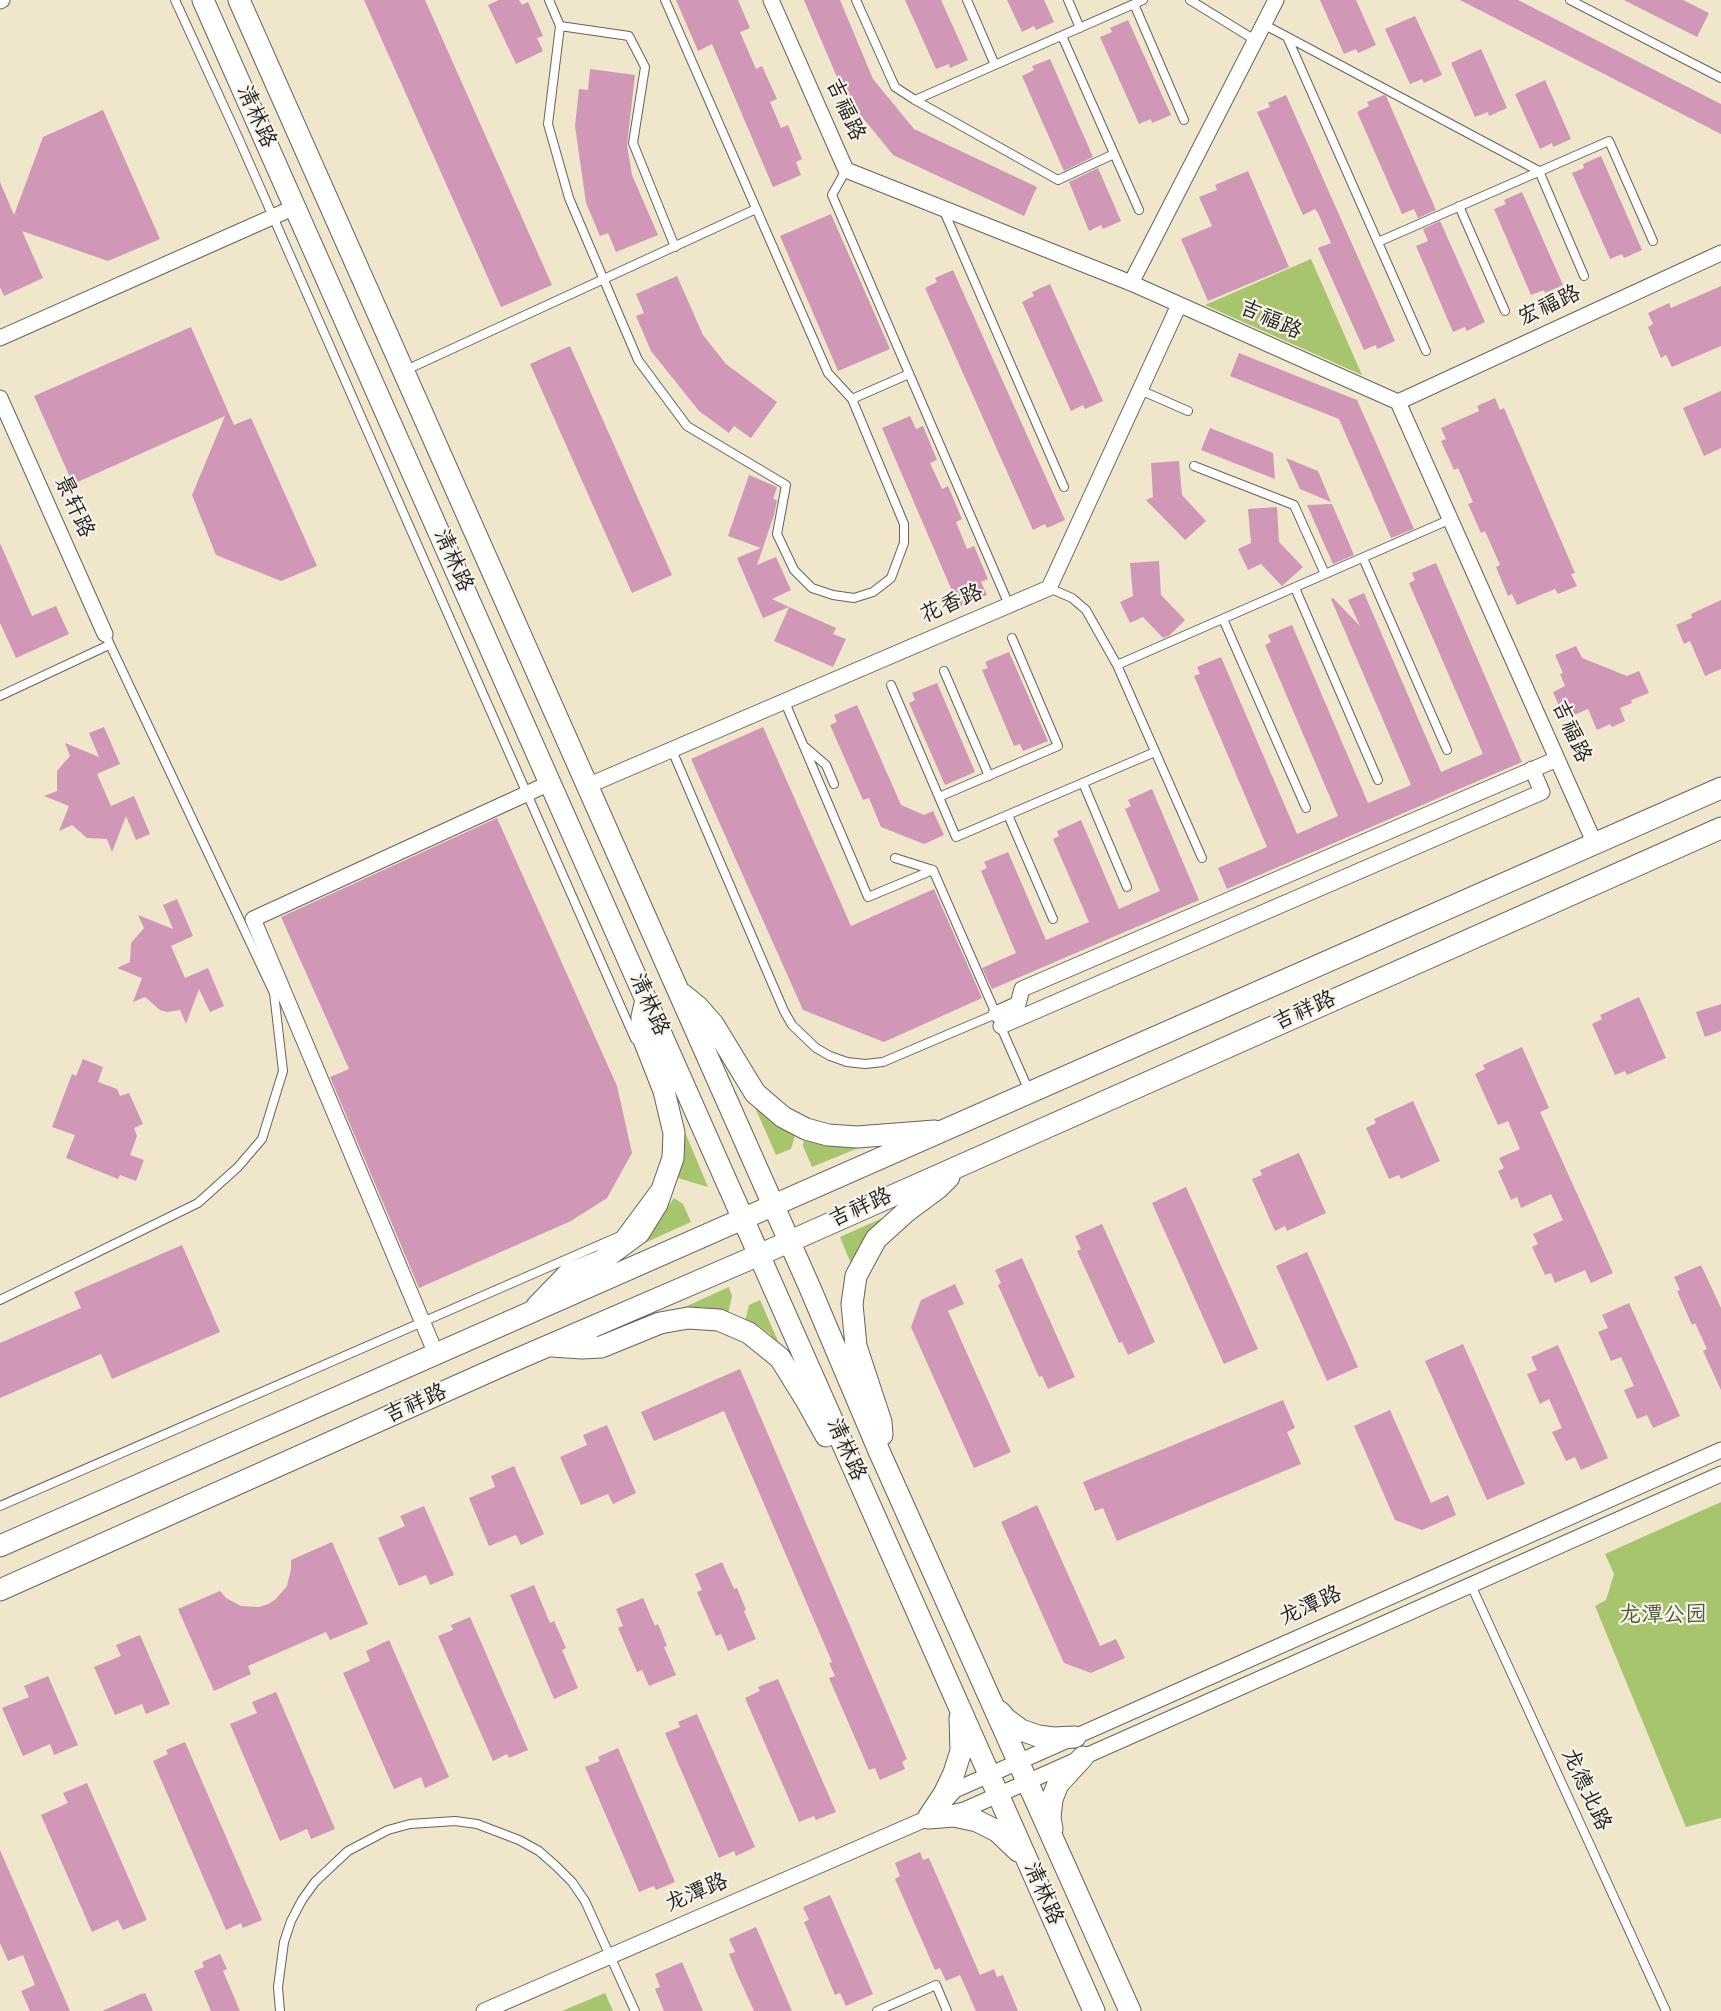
<!DOCTYPE html>
<html>
<head>
<meta charset="utf-8">
<style>
  body { margin:0 }
  canvas { display:block; background:#f0e6cc }
</style>
</head>
<body>
<canvas width="1721" height="2011"></canvas>
<script>
const g = document.querySelector('canvas').getContext('2d');
g.lineJoin = 'round';
function fill(path, color) { g.fillStyle = color; g.fill(path, 'evenodd'); }
const poly = rows => new Path2D(rows.map(r => 'M' + r).join(''));
function strokePath(path, color, width, dash) { g.strokeStyle = color; g.lineWidth = width; g.lineCap = dash ? 'butt' : 'round'; g.setLineDash(dash || []); g.stroke(path); }
function label(font, color, halo, rows, align = 'center') {
  g.font = font + ' Mynerve,"LXGW WenKai TC",sans-serif'; g.lineWidth = 4.5; g.setLineDash([]); g.textBaseline = 'middle'; g.strokeStyle = halo; g.fillStyle = color; for (const [text, x, y, turn = 0] of rows) {
    g.save(); g.translate(x, y); g.rotate((+turn || 0) * Math.PI / 180); g.textAlign = isNaN(turn) ? turn : align; if (halo) g.strokeText(text, 0, 0); g.fillText(text, 0, 0); g.restore();
  }
}
fill(poly([
  [1311,259,1362,375,1205,305],
  [746,1087,796,1132,791,1149,776,1155],
  [681,1123,708,1187,678,1178,682,1157],
  [804,1137,885,1137,812,1167,803,1146],
  [674,1198,683,1204,691,1222,629,1250,655,1225],
  [896,1212,852,1266,840,1237],
  [729,1287,732,1296,728,1314,702,1307,676,1311],
  [760,1300,781,1348,770,1334,758,1325,745,1321,749,1305],
  [1721,1502,1721,1818,1686,1827,1595,1606,1606,1600,1614,1574,1605,1554],
  [605,1993,613,2011,562,2011]
]), '#a6c56d');
fill(poly([
  [364,0,425,0,552,285,501,307],
  [499,0,519,0,522,5,528,2,543,36,537,38,543,51,516,64,488,5],
  [676,0,738,0,750,28,740,32,756,69,762,66,777,99,770,102,781,128,788,125,802,159,796,162,801,175,773,187,712,44,698,51],
  [804,0,840,0,873,79,914,129,1037,187,1024,216,893,155,845,96],
  [905,0,941,0,968,60,950,68,949,64,936,69],
  [1007,0,1044,0,1054,22,1036,30,1034,26,1022,32],
  [1320,0,1356,0,1376,45,1358,53,1356,49,1344,54],
  [1460,0,1518,0,1674,80,1721,104,1721,134],
  [1624,0,1683,0,1709,13,1697,37],
  [1415,16,1442,75,1424,83,1422,79,1410,84,1385,29],
  [1128,20,1171,115,1152,123,1151,119,1139,124,1100,37,1112,32,1110,28],
  [1481,49,1507,108,1489,116,1488,112,1475,117,1451,63],
  [1050,59,1093,157,1064,171,1022,76,1034,70,1032,66],
  [590,69,635,75,627,145,632,175,658,235,616,252,608,233,600,236,586,203,575,126,579,89,588,90],
  [1545,80,1571,139,1553,147,1552,143,1540,149,1515,94],
  [1286,95,1395,341,1377,349,1376,345,1364,350,1318,248,1331,243,1318,213,1315,209,1303,215,1257,112,1270,107,1268,103],
  [1384,95,1386,96,1436,210,1418,218,1414,209,1402,214,1357,112,1369,106,1367,102],
  [103,110,160,239,108,261,22,231,43,278,4,296,0,287,0,182,14,215,43,137],
  [1601,156,1642,250,1624,258,1622,254,1610,259,1572,173,1584,168,1583,164],
  [1098,168,1121,221,1103,229,1101,225,1089,231,1069,182],
  [1248,171,1289,267,1208,301,1181,239,1212,226,1199,197,1217,190,1215,185],
  [1522,192,1563,285,1545,293,1544,290,1531,295,1494,209,1506,204,1504,200],
  [831,214,890,349,838,371,780,236],
  [1440,221,1485,322,1467,331,1465,327,1453,332,1416,246,1428,241,1423,229],
  [953,270,1065,520,1047,528,1045,524,1033,530,925,288,937,282,935,278],
  [677,276,703,335,726,364,777,402,751,438,734,426,729,433,699,411,651,351,636,316,644,313,636,294],
  [1050,284,1103,401,1085,409,1083,405,1071,411,1022,302,1034,296,1032,292],
  [1721,286,1721,346,1672,367,1666,355,1661,358,1648,327,1653,324,1648,313,1669,303,1671,308],
  [191,327,234,425,251,418,317,566,281,581,216,555,192,495,225,416,73,484,34,396],
  [570,346,672,575,632,593,530,364],
  [1239,353,1357,400,1414,529,1391,538,1339,419,1230,376],
  [1721,391,1721,448,1704,456,1683,408],
  [1495,398,1500,410,1504,408,1575,573,1571,574,1577,586,1558,594,1555,589,1517,605,1512,594,1508,596,1496,567,1500,565,1485,531,1481,533,1468,504,1473,502,1458,468,1454,470,1441,441,1446,439,1441,428,1479,411,1477,406],
  [910,416,916,429,923,426,937,460,930,463,942,489,948,486,962,519,956,522,967,549,974,546,988,579,981,582,987,595,959,607,882,428],
  [1210,428,1273,453,1275,479,1201,450],
  [1286,458,1318,471,1331,502,1300,489],
  [1179,461,1182,495,1206,521,1185,540,1146,500,1153,497,1151,463],
  [749,475,777,487,773,499,777,500,774,515,757,565,776,557,791,590,772,599,789,607,763,618,737,558,761,548,728,536],
  [1332,504,1354,555,1333,564,1307,505],
  [1277,507,1279,542,1303,567,1282,586,1261,564,1248,570,1238,549,1251,543,1248,509],
  [0,543,32,616,56,606,69,634,16,658,0,623],
  [1159,561,1161,595,1185,620,1169,636,1163,638,1143,617,1130,623,1120,602,1133,596,1130,563],
  [1436,563,1522,762,1227,889,1218,868,1267,847,1194,676,1200,674,1197,667,1221,657,1297,834,1338,816,1265,645,1271,642,1268,635,1292,625,1368,803,1411,785,1331,599,1333,598,1360,626,1348,600,1364,593,1441,772,1483,754,1409,583,1415,580,1412,573],
  [1721,600,1721,669,1705,676,1690,641,1684,644,1676,625,1692,618,1691,614],
  [789,607,836,628,833,634,846,639,833,667,774,641],
  [1576,646,1582,658,1627,676,1639,671,1649,693,1631,700,1632,703,1620,708,1625,721,1612,727,1610,724,1597,730,1588,709,1567,718,1562,704,1559,706,1553,692,1565,686,1560,674,1563,673,1555,655],
  [1009,652,1048,741,1023,751,1020,744,1014,746,982,670,988,668,985,662],
  [937,683,975,772,945,785,909,703,915,700,912,693],
  [857,705,901,805,924,815,933,811,944,835,924,844,881,827,869,798,863,800,830,725,837,722,834,715],
  [104,727,120,764,97,774,111,806,134,796,150,834,136,840,126,816,112,852,107,839,87,838,72,825,59,831,69,806,44,796,57,791,57,771,70,756,65,743,99,757,89,733],
  [763,727,851,926,934,889,982,998,884,1042,803,1010,691,759],
  [1152,789,1199,900,992,989,982,968,1016,953,981,871,987,868,984,862,1008,852,1046,940,1089,922,1053,839,1059,836,1057,831,1081,820,1119,909,1160,891,1125,809,1131,806,1128,800],
  [497,818,617,1086,632,1153,607,1198,571,1221,419,1288,330,1077,349,1069,281,917],
  [177,899,193,936,171,946,185,978,208,968,224,1006,210,1012,199,989,186,1024,180,1010,167,1012,160,1010,145,997,133,1002,142,978,117,968,130,962,131,943,144,928,138,915,173,929,163,905],
  [1639,997,1666,1058,1627,1075,1625,1071,1615,1075,1592,1024,1602,1019,1600,1015],
  [1721,1004,1721,1031,1705,1037,1696,1012],
  [1522,1047,1549,1108,1540,1112,1613,1273,1591,1283,1585,1270,1555,1283,1551,1273,1545,1275,1532,1247,1538,1244,1533,1234,1563,1220,1551,1194,1521,1208,1517,1197,1511,1200,1498,1171,1504,1168,1499,1158,1520,1149,1508,1121,1498,1125,1475,1074,1485,1069,1483,1065],
  [83,1059,103,1067,98,1082,117,1089,120,1096,129,1093,143,1124,134,1128,137,1136,130,1155,144,1160,136,1181,120,1175,118,1179,66,1158,75,1135,52,1127,72,1074,76,1076],
  [1413,1101,1440,1161,1401,1179,1399,1175,1389,1179,1366,1128,1376,1123,1374,1119],
  [1299,1153,1326,1213,1287,1231,1285,1226,1275,1231,1252,1179,1262,1175,1260,1170],
  [1186,1187,1258,1349,1224,1364,1152,1203],
  [1102,1224,1155,1342,1128,1355,1122,1342,1119,1343,1077,1251,1081,1249,1075,1236],
  [182,1245,220,1332,112,1379,101,1354,0,1398,0,1343,81,1308,74,1292],
  [1307,1252,1358,1367,1327,1381,1276,1266],
  [1022,1258,1075,1377,1048,1389,1042,1376,1039,1377,998,1285,1001,1283,995,1270],
  [1701,1265,1721,1308,1721,1390,1703,1351,1707,1349,1695,1323,1692,1325,1677,1291,1680,1290,1674,1277],
  [955,1284,964,1304,948,1311,1011,1452,974,1468,911,1327,921,1300],
  [1629,1303,1680,1416,1653,1428,1647,1415,1637,1419,1624,1390,1634,1386,1621,1357,1611,1361,1598,1332,1608,1328,1602,1315],
  [1463,1344,1525,1484,1487,1500,1425,1361],
  [1558,1345,1608,1458,1581,1470,1575,1457,1566,1461,1552,1432,1562,1428,1549,1399,1540,1404,1527,1374,1537,1370,1531,1357],
  [740,1369,907,1759,902,1762,905,1769,880,1780,875,1768,869,1770,829,1678,835,1676,829,1663,832,1662,724,1411,654,1441,641,1412],
  [1283,1400,1295,1428,1287,1432,1301,1464,1117,1541,1103,1508,1095,1511,1083,1482],
  [1390,1410,1431,1503,1448,1495,1456,1515,1422,1530,1395,1520,1354,1426],
  [607,1425,636,1493,613,1504,608,1494,581,1505,560,1457,587,1445,583,1435],
  [514,1466,544,1534,521,1545,516,1535,489,1546,469,1498,495,1487,491,1476],
  [1037,1505,1100,1646,1116,1639,1125,1658,1091,1673,1064,1663,1001,1522],
  [424,1506,454,1575,430,1585,426,1575,399,1586,378,1538,405,1526,400,1516],
  [332,1542,368,1624,330,1640,326,1632,248,1666,251,1674,214,1691,178,1609,220,1591,226,1598,241,1606,259,1607,268,1604,275,1600,287,1586,291,1569,291,1560],
  [722,1562,734,1589,737,1588,746,1610,744,1611,756,1639,728,1651,721,1634,716,1636,697,1592,702,1590,695,1574],
  [534,1585,550,1623,554,1621,566,1648,562,1650,578,1688,554,1699,510,1595],
  [643,1598,655,1626,658,1624,667,1646,664,1647,676,1675,649,1686,642,1670,637,1672,618,1628,623,1626,616,1609],
  [470,1617,528,1750,509,1758,507,1754,493,1761,438,1636,453,1630,451,1625],
  [140,1635,170,1704,146,1714,142,1704,115,1715,94,1667,121,1656,116,1645],
  [389,1640,449,1777,425,1788,421,1777,394,1789,343,1673,370,1661,366,1651],
  [48,1676,78,1745,54,1755,50,1744,23,1756,2,1708,29,1697,24,1686],
  [778,1679,836,1812,816,1820,814,1816,799,1822,745,1698,760,1691,758,1687],
  [276,1692,335,1829,311,1839,307,1829,280,1841,230,1724,257,1713,252,1702],
  [697,1714,755,1847,736,1856,734,1851,719,1858,665,1733,680,1727,678,1722],
  [185,1742,262,1920,243,1928,241,1923,226,1930,153,1761,168,1754,166,1750],
  [618,1748,675,1882,656,1890,654,1886,639,1892,585,1767,600,1761,598,1757],
  [87,1783,147,1920,123,1930,118,1920,92,1932,41,1815,68,1803,63,1793],
  [0,1850,53,1972,70,2011,30,2011,21,1991,35,1985,23,1955,8,1961,0,1943],
  [920,1852,923,1860,929,1858,980,1975,994,1969,997,1977,1003,1975,1018,2011,976,2011,960,1975,946,1981,940,1968,935,1970,895,1879,900,1876,895,1863],
  [830,1895,873,1994,846,2006,840,1993,835,1995,804,1922,809,1920,803,1907],
  [756,1927,792,2011,754,2011,738,1976,729,1954,735,1952,729,1939],
  [220,1954,227,1969,223,1971,240,2011,211,2011,194,1971,204,1967,202,1962],
  [682,1962,703,2011,664,2011,655,1989,660,1987,655,1974],
  [145,1993,153,2011,102,2011,141,1994]
]), '#d098b6');
const lane = poly([
  [175,0,237,135,635,1039],
  [549,0,560,26],
  [665,0,828,373,852,399],
  [856,0,895,87,915,100,1058,180,1114,154],
  [967,0,995,65],
  [1068,0,1080,28],
  [1190,0,1255,40],
  [1570,0,1721,78],
  [1134,4,1184,120],
  [1263,24,1539,171,1584,276],
  [1062,36,1139,210],
  [1288,39,1426,351],
  [915,100,1143,0],
  [846,170,832,195,1009,605],
  [1459,206,1505,311],
  [943,209,1064,487],
  [1378,242,1609,141,1653,241],
  [675,247,633,143,645,67,629,36,560,26,548,124,569,198,638,360,687,426,786,485,777,534,794,570,812,588,833,595,854,598,873,592,891,578,904,543,904,524,852,399,909,374],
  [406,370,756,209],
  [1140,390,1188,411],
  [1194,466,1294,505,1325,574],
  [1363,558,1447,750],
  [1049,588,1072,598,1086,610,1117,665,1202,858],
  [1295,588,1378,780],
  [1223,619,1306,808],
  [1117,665,1451,519],
  [944,671,989,776],
  [891,685,956,837,1155,752],
  [0,696,109,645],
  [784,700,868,897,933,870],
  [805,747,826,765,834,784],
  [671,748,784,1011,792,1025,816,1048,830,1056,847,1062,865,1064,883,1062,996,1014],
  [1083,783,1127,887],
  [939,797,1058,746,1012,638],
  [1008,815,1053,919],
  [895,858,933,870],
  [933,870,996,1014],
  [1000,1025,1029,1091],
  [0,1300,198,1203,238,1167,262,1139,283,1071,274,993,105,634],
  [0,1506,620,1236,654,1190],
  [1471,1585,1666,2011],
  [280,2011,278,1987,284,1942,291,1921,302,1900,315,1882,348,1851,388,1830,410,1824,455,1821,477,1824,519,1840,539,1851,556,1866,572,1882,585,1901,635,2011],
  [877,2011,936,1985,947,2011]
]);
const street = poly([
  [771,0,846,170,1131,283,1398,402,1595,844],
  [0,1,2,0],
  [1131,283,1276,0],
  [0,338,295,207],
  [0,398,105,634],
  [1398,402,1721,253],
  [587,786,1049,588,1179,305],
  [996,1014,1018,1004,1022,989,1557,759],
  [1001,1026,1542,792,1532,769],
  [436,1354,253,919,550,783],
  [945,1801,955,1790,989,1775,1721,1450],
  [484,2011,928,1818,964,1810,1721,1474]
]);
const secondary = poly([
  [203,0,1094,2011],
  [239,0,810,1288,879,1451,1130,2011],
  [682,994,698,1007,713,1024,755,1093,783,1117,806,1129,828,1135,857,1137,935,1131],
  [537,1306,568,1274,601,1261,639,1233,657,1204,673,1158,674,1133,664,1091,642,1035,642,1017,646,1000],
  [552,1346,582,1348,601,1347,660,1323,688,1318,719,1320,749,1333,780,1358,806,1400,826,1436],
  [882,1435,881,1422,856,1346,852,1304,856,1276,876,1239,907,1211,938,1188,949,1177],
  [0,1546,1721,788],
  [0,1590,506,1364,759,1255,1721,828],
  [1000,1712,1006,1719,1021,1730,1038,1736,1053,1738,1075,1737],
  [928,1818,944,1794,954,1773,961,1751,960,1718],
  [928,1818,954,1816,977,1821,997,1831,1018,1851],
  [1052,1829,1050,1818,1052,1799,1058,1784,1083,1757]
]);
strokePath(lane, '#66635a', 10);
strokePath(street, '#66635a', 17);
strokePath(secondary, '#66635a', 23);
strokePath(lane, '#fff', 8);
strokePath(street, '#fff', 15);
strokePath(secondary, '#fff', 21);
label('22px', '#1c1c1c', '#f7f3e8', [
  ["吉福路",844,110,66],
  ["清林路",255,117,66],
  ["宏福路",1550,307,-25],
  ["吉福路",1270,321,24],
  ["景轩路",73,507,66],
  ["清林路",452,561,66],
  ["花香路",952,605,-23],
  ["吉福路",1570,732,66],
  ["清林路",648,1005,66],
  ["吉祥路",1305,1012,-24],
  ["吉祥路",861,1209,-24],
  ["吉祥路",416,1405,-24],
  ["清林路",845,1450,66],
  ["龙潭路",1311,1607,-24],
  ["龙德北路",1585,1790,65],
  ["龙潭路",697,1894,-23],
  ["清林路",1042,1894,66]
]);
label('22px', '#4c5738', '#f7f3e8', [
  ["龙潭公园",1663,1616]
]);
</script>
</body>
</html>
